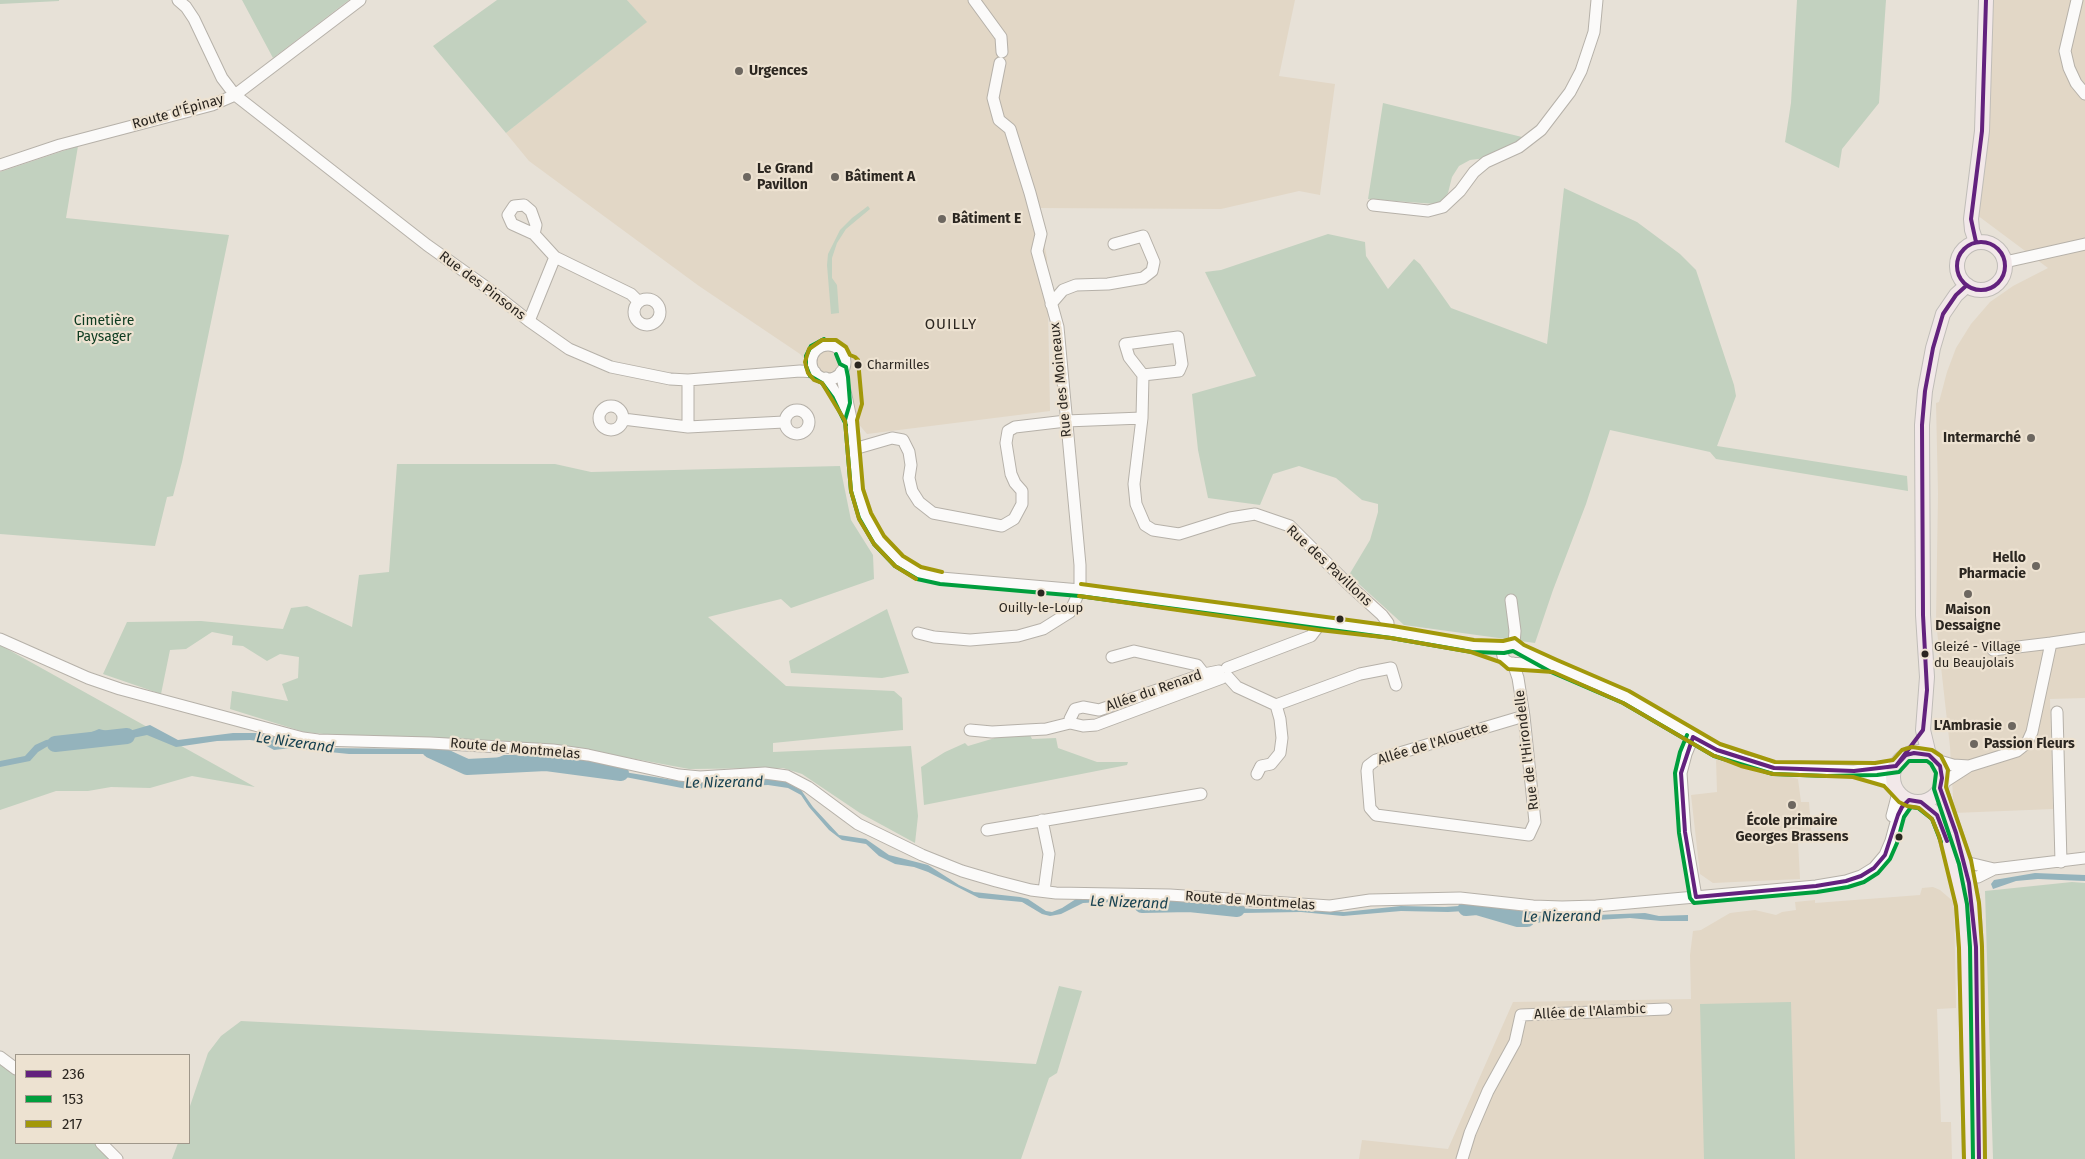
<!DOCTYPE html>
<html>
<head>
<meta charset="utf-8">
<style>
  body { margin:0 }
  #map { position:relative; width:2085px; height:1159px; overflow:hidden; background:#e7e1d7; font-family:"Fira Sans",sans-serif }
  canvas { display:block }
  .legend { position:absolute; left:15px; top:1054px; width:175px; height:90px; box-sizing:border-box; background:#ede2d1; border:1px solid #9f978a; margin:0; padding:6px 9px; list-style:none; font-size:15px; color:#2b2620 }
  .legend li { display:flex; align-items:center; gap:10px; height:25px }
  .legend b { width:25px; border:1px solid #9f978a }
</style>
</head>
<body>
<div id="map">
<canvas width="2085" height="1159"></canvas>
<ul class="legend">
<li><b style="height:6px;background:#63227e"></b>236</li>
<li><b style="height:6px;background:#009e3d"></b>153</li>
<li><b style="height:6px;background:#a2980a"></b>217</li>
</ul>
</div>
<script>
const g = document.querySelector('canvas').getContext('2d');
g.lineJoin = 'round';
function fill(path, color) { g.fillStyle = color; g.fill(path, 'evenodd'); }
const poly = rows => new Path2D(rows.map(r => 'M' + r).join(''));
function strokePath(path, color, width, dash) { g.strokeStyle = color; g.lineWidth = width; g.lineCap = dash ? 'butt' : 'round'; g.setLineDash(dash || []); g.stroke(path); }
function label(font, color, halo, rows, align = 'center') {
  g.font = font + ' "Fira Sans",sans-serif'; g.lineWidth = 4.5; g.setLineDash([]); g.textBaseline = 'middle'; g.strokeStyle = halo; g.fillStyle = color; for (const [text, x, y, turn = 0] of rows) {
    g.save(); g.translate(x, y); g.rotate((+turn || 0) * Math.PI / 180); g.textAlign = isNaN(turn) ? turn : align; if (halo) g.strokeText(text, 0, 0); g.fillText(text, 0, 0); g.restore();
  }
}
fill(poly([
  [627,0,1295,0,1279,76,1335,84,1320,195,1299,191,1221,209,1037,208,1047,258,1050,411,867,434,800,354,699,286,529,161,506,133,646,22],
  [1988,0,2085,0,2085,698,2050,699,2053,809,1954,813,1950,747,1936,622,1938,494,1936,403,1939,402,1947,372,1956,348,1971,324,1990,302,2013,286,2048,268,1977,215,1986,161,1986,11],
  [1716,758,1798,779,1801,802,1809,802,1812,841,1798,841,1800,879,1713,883,1700,874,1691,795,1717,792],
  [1933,887,1940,890,1954,902,1956,1008,1937,1009,1941,1122,1951,1122,1952,1159,1359,1159,1362,1140,1448,1149,1513,1002,1691,999,1690,955,1693,931,1701,930,1730,913,1755,910,1776,915,1782,912,1796,910,1795,902,1815,900,1815,903,1920,895,1922,888]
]), '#e2d7c6');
fill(poly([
  [0,0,59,0,59,1,0,4],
  [242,0,349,0,273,58],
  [497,0,627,0,647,22,506,133,433,46],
  [1797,0,1886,0,1879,103,1842,149,1839,168,1785,142,1791,103],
  [1383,103,1522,137,1517,144,1486,158,1470,160,1459,166,1452,177,1448,193,1442,201,1435,204,1368,199],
  [78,146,66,218,229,235,182,462,173,496,167,497,155,546,0,534,0,172],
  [1564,188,1637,222,1680,254,1696,270,1734,385,1736,396,1717,446,1907,476,1908,491,1716,459,1710,452,1610,430,1586,504,1553,590,1535,643,1404,625,1349,575,1370,540,1378,512,1378,504,1362,500,1336,478,1299,466,1273,474,1260,505,1208,498,1198,450,1192,394,1256,376,1205,272,1221,270,1328,234,1365,242,1366,256,1388,289,1414,259,1420,264,1451,308,1547,344],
  [868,206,870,209,846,229,837,243,832,258,832,278,837,285,839,313,831,314,827,265,828,254,840,230,852,218],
  [397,464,555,464,591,472,840,466,851,520,873,555,874,579,791,608,781,599,708,617,786,686,894,691,902,698,903,730,773,743,773,752,911,746,918,816,915,843,860,813,802,774,783,768,689,769,571,747,507,741,343,736,304,732,230,709,232,691,288,701,282,684,298,678,299,657,280,654,267,661,243,646,232,645,233,636,212,632,186,649,170,650,161,694,103,674,127,622,201,621,283,629,291,608,307,606,352,627,359,575,389,572],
  [887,609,909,673,882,678,791,673,789,661],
  [0,645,255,787,192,776,150,788,111,787,88,791,56,791,0,810],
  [1005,735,1030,735,1032,739,1056,738,1058,748,1097,762,1128,762,1127,765,924,805,921,767,945,752,965,743,968,746],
  [2072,882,2085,883,2085,1159,1993,1159,1985,891],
  [1059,986,1082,991,1057,1073,1049,1078,1021,1159,172,1159,178,1143,189,1143,189,1109,208,1053,221,1036,241,1021,795,1049,1036,1064],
  [1791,1002,1795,1159,1704,1159,1700,1004],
  [0,1063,16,1075,16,1143,94,1143,111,1159,0,1159]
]), '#c2d1bf');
fill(poly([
  [150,725,178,740,233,733,258,733,318,748,434,749,456,763,463,764,482,764,504,755,516,755,555,764,578,762,598,770,612,770,673,780,715,782,763,778,784,781,801,790,813,807,839,835,866,839,889,855,928,865,959,885,974,892,1020,897,1028,899,1046,911,1052,912,1062,908,1076,899,1126,899,1144,904,1166,900,1213,903,1237,908,1255,909,1316,909,1344,912,1401,906,1445,907,1473,905,1504,909,1516,916,1525,917,1575,913,1596,915,1645,913,1659,916,1688,915,1688,921,1661,921,1630,918,1597,920,1573,919,1535,923,1517,922,1500,912,1481,910,1448,912,1401,911,1343,916,1301,912,1242,913,1215,907,1191,905,1163,905,1144,909,1122,903,1102,902,1083,903,1061,914,1050,916,1042,914,1022,902,979,898,928,872,914,867,895,864,879,856,866,844,842,840,829,830,809,807,801,795,788,788,768,785,687,789,620,776,594,773,581,767,557,767,525,761,510,761,479,771,464,771,451,767,428,754,349,754,291,748,274,750,258,741,250,740,217,741,176,747,147,735,118,741,97,739,48,746,38,752,30,761,0,767,0,761,25,756,35,745,46,740,87,734,99,729,119,734],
  [2035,873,2085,875,2085,881,2038,879,2016,881,1993,889,1991,884,1994,880]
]), '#94b3bc');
strokePath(poly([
  [55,744,127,736],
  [430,750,467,767,546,763,621,773],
  [1142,905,1189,904,1237,909],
  [1466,908,1477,907,1518,919,1527,919]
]), '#94b3bc', 16);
const minor = poly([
  [178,0,186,7,194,19,222,78,235,95,427,245,486,287,529,321,569,349,611,367,670,379,688,380,800,371,815,372],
  [974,0,1001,37,1002,52],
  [2077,0,2065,51,2069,68,2076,83,2085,94],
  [0,165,60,145,212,105,235,95,360,0],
  [1373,205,1428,211,1443,207,1460,191,1474,172,1486,162,1519,147,1541,130,1570,92,1581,71,1594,32,1597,0],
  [534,234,536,225,531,211,524,205,514,206,508,215,512,224,534,234,555,257,631,294,639,302],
  [2005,262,2085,244],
  '634 312a13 13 0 1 1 26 0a13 13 0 1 1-26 0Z',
  [1051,304,1063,290,1076,285,1108,284,1143,278,1152,271,1154,262,1143,236,1114,244],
  [529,321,555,257],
  '811 362a17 17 0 1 1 34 0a17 17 0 1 1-34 0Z',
  [841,372,851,419,857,490,865,516,879,540,899,561,919,573,941,578,1080,590,1392,632,1473,646,1504,647],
  [1143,375,1179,371,1182,364,1178,337,1125,344,1129,357,1143,375,1142,418,1134,484,1136,504,1145,525,1153,530,1179,534,1230,518,1255,514,1290,526,1349,585,1382,615,1388,623,1388,632],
  [826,378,846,411],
  '599 418a12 12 0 1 1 24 0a12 12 0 1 1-24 0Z',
  '785 422a12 12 0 1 1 24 0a12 12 0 1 1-24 0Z',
  [623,419,688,427,688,380],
  [688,427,784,422],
  [854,449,892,438,903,440,909,452,911,465,909,478,912,491,919,502,933,513,1002,526,1014,519,1022,504,1022,491,1015,483,1011,474,1006,443,1008,431,1015,427,1066,421,1142,418],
  [1511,600,1515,631,1514,644],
  [918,633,934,637,970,640,1018,636,1043,629,1070,612,1080,590,1080,565,1058,327,1037,251,1041,234,1030,193,1010,129,999,120,993,98,1000,63],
  [0,639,88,678,120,689,303,738,318,740,430,743,553,750,588,755,679,775,700,777,765,773,787,776,808,787,858,824,922,855,962,871,996,881,1031,890,1056,893,1170,895,1330,906,1370,900,1460,898,1533,906,1562,907,1596,906,1816,886,1846,881,1861,876,1874,868,1885,855,1891,841,1898,815,1902,807,1909,800],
  [1993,650,2051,643],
  [1112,657,1134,651,1197,665,1204,674],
  [1513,663,1518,678,1524,716,1535,822,1529,835,1376,815,1370,808,1367,771,1368,766,1376,760,1524,716],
  [1554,666,1510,663,1504,660,1502,652,1506,645,1516,644,1521,650,1554,666,1601,685,1626,697,1717,750,1743,760,1774,768,1792,769,1854,771,1896,766],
  [1227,668,1311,636,1320,624],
  [1219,671,1204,674,1099,710,1083,707,1075,709,1070,719,1070,723,1083,726,1096,725,1222,678],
  [1228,677,1237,687,1276,705,1280,719,1282,738,1280,753,1271,764,1261,766,1257,774],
  [1276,705,1360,674,1391,668,1396,685],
  [2057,712,2061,862],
  [970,730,992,732,1027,730,1046,729,1070,723],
  [1693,737,1686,754,1681,773,1685,832,1696,897],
  [1936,760,1953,765,1969,766],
  [1863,773,1887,780,1895,787],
  [1941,784,1969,766,2017,751,2027,743,2032,732,2051,643,2085,638],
  [1892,816,1898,793],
  [1042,820,1049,854,1044,891],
  [987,830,1201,794],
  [1965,862,1994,869,2085,858],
  [1960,876,1978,877,1994,869],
  [0,1057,16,1069],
  [101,1143,117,1159],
  [1462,1159,1470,1133,1488,1091,1515,1042,1521,1015,1666,1009]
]);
const major = poly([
  '1957 266a24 24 0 1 1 48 0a24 24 0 1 1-48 0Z',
  [1976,242,1972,230,1971,219,1982,131,1986,0],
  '1893 777a25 25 0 1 1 50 0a25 25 0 1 1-50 0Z',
  [1929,755,1923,730,1927,677,1923,615,1922,425,1925,391,1933,348,1943,314,1956,295,1967,285],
  [1940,788,1965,862,1973,903,1976,947,1979,1159],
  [1921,802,1937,815,1941,822,1956,875,1962,905,1965,948,1970,1159]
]);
strokePath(minor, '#b6b1a9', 13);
strokePath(major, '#c0bdb8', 16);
strokePath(minor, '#fbfaf9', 11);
strokePath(major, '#f2e8e9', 14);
strokePath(poly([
  '1957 266a24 24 0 1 1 48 0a24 24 0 1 1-48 0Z',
  [1976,242,1971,219,1982,131,1986,0],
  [1693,737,1717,750,1774,768,1854,771,1896,766],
  [1693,737,1681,773,1685,832,1696,897],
  [1896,766,1923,730,1927,690,1923,615,1922,425,1925,391,1933,348,1943,314,1956,295,1967,285],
  [1896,766,1906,755,1914,753,1929,755,1940,766,1942,778,1940,788,1956,833,1969,883,1976,947,1979,1159],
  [1909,800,1921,802,1937,815,1947,841],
  [1696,897,1816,886,1846,881,1861,876,1874,868,1885,855,1898,815,1902,807,1909,800]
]), '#63227e', 4);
strokePath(poly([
  [824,339,811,346,806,356,806,366,810,376,822,383,833,398,846,425],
  [836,354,840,364,846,367,848,377,850,403,845,420,851,491,859,518,874,544,895,566,917,579,940,584,1079,596,1391,638,1472,652,1504,653,1513,651,1551,672,1623,703,1714,756,1773,774,1827,776,1877,775,1899,772,1909,761,1927,761,1931,764,1936,773,1934,789,1959,864,1967,904,1970,947,1973,1159],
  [1687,735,1680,752,1675,773,1679,833,1690,898,1694,903,1817,892,1848,887,1864,882,1878,873,1890,859,1897,843,1904,817,1911,807,1918,808,1932,819,1941,842]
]), '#009e3d', 4);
strokePath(poly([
  [851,491,845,421,822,383,814,380,808,373,805,362,809,349,822,340,836,340,846,347,850,355,855,357,858,360,862,404,857,420,863,489,871,513,884,536,903,556,921,567,942,572],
  [851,491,859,519,874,544,895,566,916,579],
  [1081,584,1393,626,1474,640,1503,641,1515,638,1524,645,1557,660,1629,691,1720,744,1775,762,1875,763,1893,760,1902,750,1912,747,1932,750,1941,756,1948,770,1946,787,1971,860,1979,903,1982,947,1985,1159],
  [1079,596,1319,630,1391,638,1471,652,1500,662,1508,669,1553,672,1623,703,1714,756],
  [1715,756,1741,766,1773,774],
  [1773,774,1853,777,1884,786,1899,802,1907,806,1919,808,1932,819,1939,836,1956,906,1959,948,1964,1159]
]), '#a2980a', 4);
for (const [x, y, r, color] of [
  [739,71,5,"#6d6760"],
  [747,177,5,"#6d6760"],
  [835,177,5,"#6d6760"],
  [942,219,5,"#6d6760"],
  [858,365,4.5,"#2b2620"],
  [2031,438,5,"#6d6760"],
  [2036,566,5,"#6d6760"],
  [1041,593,4.5,"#2b2620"],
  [1968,594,5,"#6d6760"],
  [1340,619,4.5,"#2b2620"],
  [1925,654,4.5,"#2b2620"],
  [2012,726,5,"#6d6760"],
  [1974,744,5,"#6d6760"],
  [1792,805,5,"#6d6760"],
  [1899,837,4.5,"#2b2620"]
]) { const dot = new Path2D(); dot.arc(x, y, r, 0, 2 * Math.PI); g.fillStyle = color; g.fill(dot); strokePath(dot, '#ede2d1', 2); }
label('13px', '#2b2620', '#ede2d1', [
  ["Charmilles",867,365],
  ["Ouilly-le-Loup",1041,608,"center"],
  ["Gleizé - Village",1934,647],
  ["du Beaujolais",1934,663]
], 'left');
label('bold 14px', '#2b2620', '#ede2d1', [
  ["Urgences",749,71],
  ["Le Grand",757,169],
  ["Pavillon",757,185],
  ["Bâtiment A",845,177],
  ["Bâtiment E",952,219],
  ["Intermarché",2021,438,"right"],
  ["Hello",2026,558,"right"],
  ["Pharmacie",2026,574,"right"],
  ["Maison",1968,610,"center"],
  ["Dessaigne",1968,626,"center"],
  ["L'Ambrasie",2002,726,"right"],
  ["Passion Fleurs",1984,744],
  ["École primaire",1792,821,"center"],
  ["Georges Brassens",1792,837,"center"]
], 'left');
label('14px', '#2b2620', '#ede2d1', [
  ["Route d'Épinay",178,112,-16],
  ["Rue des Pinsons",482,286,37],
  ["Rue des Moineaux",1061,380,-96],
  ["Rue des Pavillons",1329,566,43],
  ["Allée du Renard",1154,691,-19],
  ["Allée de l'Alouette",1433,744,-17],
  ["Route de Montmelas",515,749,5],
  ["Rue de l'Hirondelle",1527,750,-97],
  ["Route de Montmelas",1250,901,4],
  ["Allée de l'Alambic",1590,1012,-3]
]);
label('14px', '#0d3b20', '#ede2d1', [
  ["Cimetière",104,321],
  ["Paysager",104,337]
]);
g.letterSpacing = '1px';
label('15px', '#2b2620', '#ede2d1', [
  ["OUILLY",951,325]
]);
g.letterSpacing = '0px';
label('italic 15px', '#184251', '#ede2d1', [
  ["Le Nizerand",295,743,8],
  ["Le Nizerand",724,783,-1],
  ["Le Nizerand",1129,903,2],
  ["Le Nizerand",1562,917,-1]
]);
</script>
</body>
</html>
